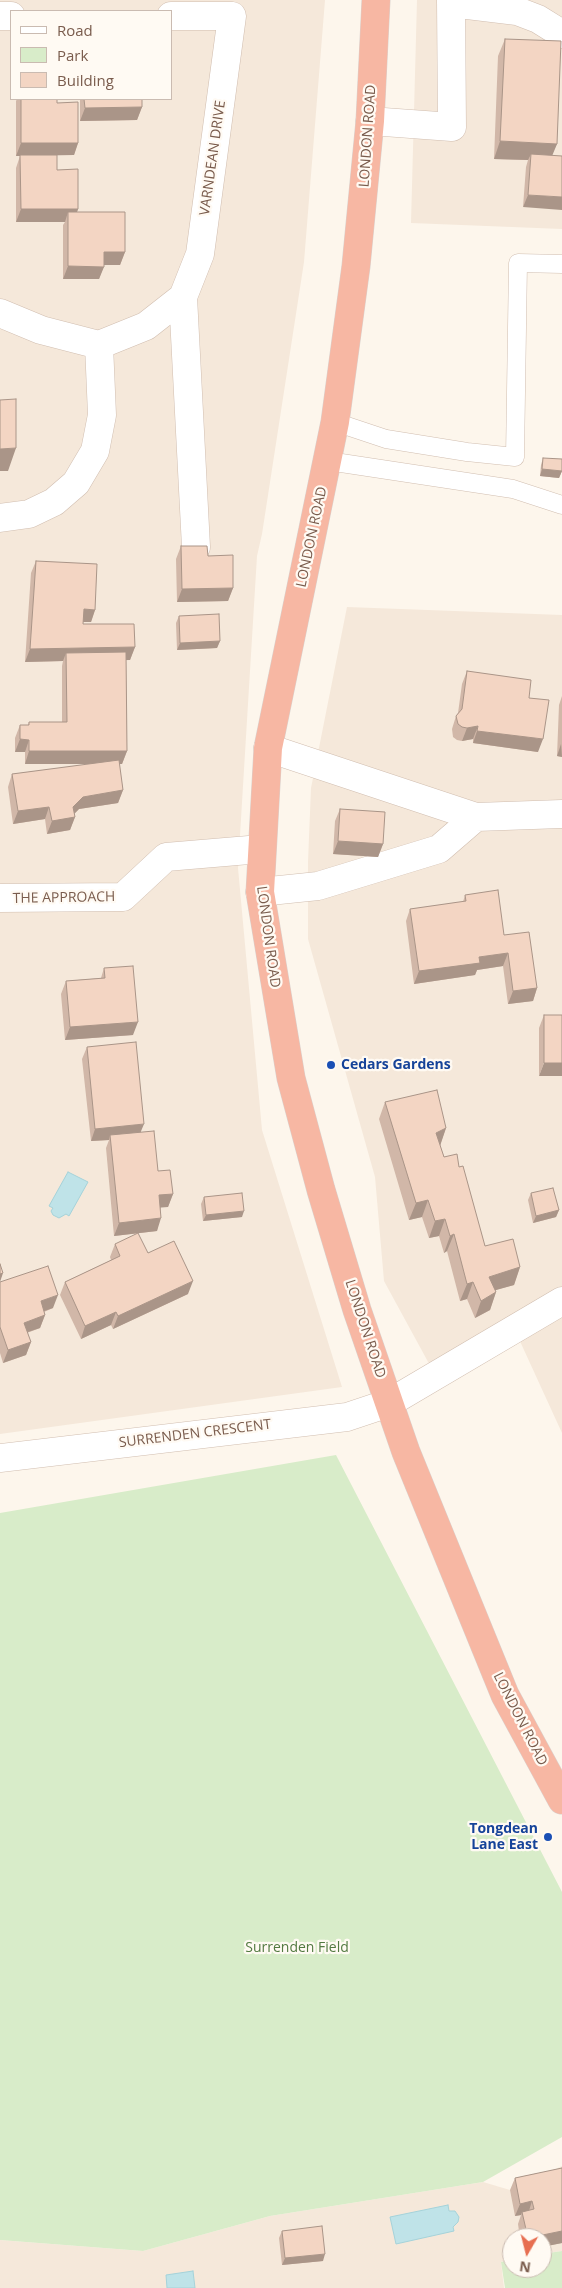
<!DOCTYPE html>
<html>
<head>
<meta charset="utf-8">
<style>
  body { margin:0 }
  #map { position:relative; width:562px; height:2288px; overflow:hidden; background:#fdf6ec; font-family:"Open Sans",sans-serif }
  canvas { display:block }
  .legend { position:absolute; left:10px; top:10px; width:162px; height:90px; box-sizing:border-box; background:#fffaf3; border:1px solid #cabbb1; margin:0; padding:6px 9px; list-style:none; font-size:15px; color:#7a5c4d }
  .legend li { display:flex; align-items:center; gap:10px; height:25px }
  .legend b { width:25px; border:1px solid #cabbb1 }
  .north { position:absolute; left:502px; top:2228px; width:50px; height:50px; box-sizing:border-box; background:#fffaf3; border:1px solid #cabbb1; border-radius:50%; rotate:188deg; font-size:14px; font-weight:700; line-height:20px; text-align:center; color:#7a5c4d }
  .north::after { content:''; display:block; margin:auto; width:18px; height:22px; background:#e76f51; clip-path:polygon(50% 0,100% 100%,50% 72%,0 100%) }
</style>
</head>
<body>
<div id="map">
<canvas width="562" height="2288"></canvas>
<ul class="legend">
<li><b style="height:6px;background:#fff"></b>Road</li>
<li><b style="height:14px;background:#d8ecc9"></b>Park</li>
<li><b style="height:14px;background:#f3d5c3"></b>Building</li>
</ul>
<div class="north">N</div>
</div>
<script>
const g = document.querySelector('canvas').getContext('2d');
g.lineJoin = 'round';
function fill(path, color) { g.fillStyle = color; g.fill(path, 'evenodd'); }
const poly = rows => new Path2D(rows.map(r => 'M' + r).join(''));
function strokePath(path, color, width, dash) { g.strokeStyle = color; g.lineWidth = width; g.lineCap = dash ? 'butt' : 'round'; g.setLineDash(dash || []); g.stroke(path); }
function label(font, color, halo, rows, align = 'center') {
  g.font = font + ' "Open Sans",sans-serif'; g.lineWidth = 4.5; g.setLineDash([]); g.textBaseline = 'middle'; g.strokeStyle = halo; g.fillStyle = color; for (const [text, x, y, turn = 0] of rows) {
    g.save(); g.translate(x, y); g.rotate((+turn || 0) * Math.PI / 180); g.textAlign = isNaN(turn) ? turn : align; if (halo) g.strokeText(text, 0, 0); g.fillText(text, 0, 0); g.restore();
  }
}
fill(poly([
  [0,0,325,0,304,262,262,534,257,556,238,868,262,1130,342,1387,0,1434],
  [11,11,171,11,171,99,11,99],
  [417,0,562,0,562,229,411,223],
  [347,607,562,615,562,1433,513,1326,433,1371,384,1281,375,1177,308,939,308,862,311,788],
  [562,2166,562,2251,542,2254,542,2238,512,2238,512,2260,501,2262,504,2288,0,2288,0,2240,143,2251,270,2216,483,2182,510,2190]
]), '#f5e8da');
fill(poly([
  [336,1455,562,1892,562,2137,483,2182,270,2216,143,2251,0,2240,0,1513],
  [562,2251,562,2288,505,2288,501,2262,512,2260,512,2268,542,2268,542,2254]
]), '#d8ecc9');
const water = poly([
  [68,1172,88,1182,69,1216,66,1214,59,1218,53,1215,51,1211,53,1208,49,1206,68,1172],
  [448,2205,449,2211,455,2211,459,2217,458,2222,453,2227,454,2231,396,2244,390,2217,448,2205],
  [193,2271,195,2288,167,2288,166,2275,193,2271]
]);
fill(water, '#bfe3e8');
strokePath(water, '#a5d3da', 1);
const lane = poly([
  [335,422,386,439,467,452,515,457,518,263,562,264],
  [328,461,513,489,562,505]
]);
const street = poly([
  [451,3,517,11,538,19,562,34],
  [0,16,11,16],
  [370,121,452,127,451,0],
  [183,297,196,547],
  [0,313,41,330,99,345,146,326,183,297,200,254,232,16,171,16],
  [0,518,29,514,54,502,76,483,95,451,102,415,99,345],
  [268,748,476,817,562,814],
  [260,892,318,886,439,849,476,817],
  [0,898,123,897,166,857,261,849],
  [0,1458,347,1417,389,1403,562,1301]
]);
const highway = poly([
  [376,0,370,121,356,266,335,422,268,748,260,892,291,1078,321,1190,357,1310,406,1452,505,1695,562,1800]
]);
strokePath(lane, '#d1beb0', 19);
strokePath(street, '#d1beb0', 29);
strokePath(highway, '#dad1cd', 29);
strokePath(lane, '#fff', 18);
strokePath(street, '#fff', 28);
strokePath(highway, '#f7b7a3', 28);
fill(poly([
  [505,39,557,144,523,207,526,167,528,160,494,159,498,56],
  [17,99,57,99,57,103,78,143,74,155,57,155,57,170,78,209,77,212,125,252,120,265,104,265,99,279,63,279,63,225,65,222,16,222,16,168,20,156,16,156,16,101],
  [80,99,142,99,142,107,137,120,80,121],
  [543,458,562,471,559,478,540,476,541,465],
  [181,546,208,556,233,588,228,601,177,602,176,559],
  [36,561,95,610,91,622,83,622,83,624,135,647,130,660,126,660,127,751,122,764,119,764,123,790,118,803,79,809,74,814,75,817,70,830,47,834,45,819,13,824,8,787,12,774,92,764,25,764,25,752,15,752,15,738,20,725,28,725,29,722,62,722,62,666,63,661,25,662,31,573],
  [179,616,220,641,217,648,177,650,176,623],
  [467,671,529,698,538,752,473,743,473,739,462,741,457,740,453,737,452,729,456,716,458,713,462,684],
  [562,696,562,757,557,756,559,705],
  [340,809,383,844,378,857,333,854,335,821],
  [465,895,504,935,537,988,533,1001,508,1004,503,966,477,970,475,975,414,984,406,921,410,909,463,902],
  [104,968,133,1035,65,1040,61,994,66,981,101,978],
  [544,1015,562,1015,539,1076,539,1028],
  [87,1047,141,1132,158,1171,173,1194,168,1207,161,1207,157,1231,114,1236,106,1148,109,1140,91,1141,82,1059],
  [385,1102,446,1128,440,1145,444,1157,459,1167,485,1246,520,1267,514,1285,495,1290,496,1292,490,1310,475,1318,467,1299,460,1301,447,1251,444,1253,439,1236,429,1238,422,1217,409,1220,379,1119],
  [531,1193,559,1210,556,1217,533,1223,528,1200],
  [204,1197,242,1217,203,1221,201,1204],
  [115,1244,148,1253,188,1294,113,1329,111,1325,81,1339,60,1295,65,1282,111,1260,110,1257],
  [0,1264,0,1282,53,1308,44,1312,45,1315,40,1328,27,1333,31,1342,26,1355,3,1363,0,1353],
  [562,2168,562,2243,542,2247,542,2238,520,2238,518,2224,521,2215,515,2216,510,2190,515,2178],
  [282,2231,323,2261,282,2265,279,2238]
]), '#d1b7a8');
fill(poly([
  [142,107,137,120,80,121,85,108],
  [500,141,557,144,550,161,531,154,528,160,494,159],
  [21,143,78,143,74,155,16,156],
  [528,195,562,197,562,210,523,207],
  [21,209,78,209,74,221,68,212,65,222,16,222],
  [104,252,125,252,120,265,100,265],
  [68,266,104,267,99,279,63,279],
  [16,448,8,471,0,471,0,449],
  [542,469,562,471,559,478,540,476],
  [233,588,228,601,177,602,182,589],
  [84,609,95,610,91,622,79,622],
  [220,641,217,648,177,650,180,643],
  [135,647,130,660,66,661,66,653,63,661,25,662,30,649],
  [478,726,473,739,462,741,467,728],
  [477,731,543,739,538,752,473,743],
  [20,739,29,740,25,752,15,752],
  [561,744,562,757,557,756],
  [29,751,127,751,122,764,25,764],
  [123,790,118,803,79,809,70,818,75,817,70,830,47,834,52,821,73,807,83,797],
  [49,807,45,819,13,824,18,811],
  [338,841,383,844,378,857,333,854],
  [508,953,503,966,477,970,475,975,414,984,419,971,479,957],
  [537,988,533,1001,508,1004,513,991],
  [138,1022,133,1035,65,1040,70,1027],
  [544,1063,562,1063,562,1076,539,1076],
  [144,1124,139,1136,110,1135,109,1140,91,1141,95,1129],
  [446,1128,440,1146,436,1133],
  [173,1194,168,1207,155,1208,159,1195],
  [428,1200,422,1217,409,1220,416,1203],
  [559,1210,556,1217,533,1223,536,1216],
  [244,1211,242,1217,203,1221,206,1215],
  [161,1218,157,1231,114,1236,119,1223],
  [445,1219,439,1236,429,1238,435,1221],
  [454,1234,447,1251,444,1253,450,1236],
  [520,1267,514,1285,482,1294,489,1277],
  [3,1273,0,1282,0,1274],
  [193,1281,188,1294,113,1329,118,1316],
  [473,1282,467,1299,460,1301,467,1284],
  [496,1292,490,1310,475,1318,481,1301],
  [58,1295,53,1308,36,1314,41,1301],
  [116,1312,111,1325,81,1339,85,1326],
  [45,1315,40,1328,19,1335,24,1323],
  [31,1342,26,1355,3,1363,8,1350],
  [532,2201,528,2214,522,2212,521,2215,515,2216,520,2204],
  [562,2231,562,2243,542,2247,542,2238,528,2238],
  [325,2254,323,2261,282,2265,285,2258]
]), '#aa9588');
const building = poly([
  [505,39,561,41,557,144,500,141,505,39],
  [21,99,57,99,57,103,78,102,78,143,21,143,21,99],
  [84,99,142,99,142,107,85,108,84,99],
  [531,154,562,156,562,197,528,195,531,154],
  [20,155,57,155,57,170,78,169,78,209,21,209,20,155],
  [68,212,125,212,125,252,104,252,104,267,68,266,68,212],
  [16,399,16,448,0,449,0,400,16,399],
  [543,458,562,459,562,471,542,469,543,458],
  [181,546,207,546,208,556,233,555,233,588,182,589,181,546],
  [36,561,97,564,95,610,84,609,83,624,134,624,135,647,30,649,36,561],
  [219,614,220,641,180,643,179,616,219,614],
  [126,652,127,751,29,751,29,740,20,739,20,725,29,725,29,722,67,722,66,653,126,652],
  [467,671,531,680,529,698,549,700,543,739,477,731,478,726,467,728,462,727,458,724,456,716,462,709,467,671],
  [119,760,123,790,83,797,73,807,75,817,52,821,49,807,18,811,12,774,119,760],
  [340,809,385,812,383,844,338,841,340,809],
  [498,890,504,935,529,932,537,988,513,991,508,953,479,957,480,963,419,971,410,909,466,901,465,895,498,890],
  [133,966,138,1022,70,1027,66,981,105,978,104,968,133,966],
  [544,1015,562,1015,562,1063,544,1063,544,1015],
  [136,1042,144,1124,95,1129,87,1047,136,1042],
  [437,1090,446,1128,436,1133,444,1157,457,1154,459,1167,463,1166,485,1246,513,1239,520,1267,489,1277,496,1292,481,1301,473,1282,467,1284,454,1234,450,1236,445,1219,435,1221,428,1200,416,1203,385,1102,437,1090],
  [154,1131,158,1171,170,1170,173,1194,159,1195,161,1218,119,1223,110,1135,154,1131],
  [553,1188,559,1210,536,1216,531,1193,553,1188],
  [242,1193,244,1211,206,1215,204,1197,242,1193],
  [138,1233,148,1253,174,1241,193,1281,118,1316,116,1312,85,1326,65,1282,120,1256,115,1244,138,1233],
  [0,1264,3,1273,0,1274,0,1264],
  [48,1266,58,1295,41,1301,45,1315,24,1323,31,1342,8,1350,0,1327,0,1282,48,1266],
  [562,2168,562,2231,528,2238,522,2212,534,2209,532,2201,520,2204,515,2178,562,2168],
  [322,2226,325,2254,285,2258,282,2231,322,2226]
]);
fill(building, '#f3d5c3');
strokePath(building, '#aa9588', 1);
for (const [x, y, r, color] of [
  [331,1065,5,"#1a4fb4"],
  [548,1837,5,"#1a4fb4"]
]) { const dot = new Path2D(); dot.arc(x, y, r, 0, 2 * Math.PI); g.fillStyle = color; g.fill(dot); strokePath(dot, '#fffaf3', 2); }
label('14px', '#7a5c4d', '#fffaf3', [
  ["LONDON ROAD",368,136,-86],
  ["VARNDEAN DRIVE",213,158,-82],
  ["LONDON ROAD",312,537,-78],
  ["THE APPROACH",64,898,-1],
  ["LONDON ROAD",268,937,82],
  ["LONDON ROAD",365,1329,72],
  ["SURRENDEN CRESCENT",195,1434,-7],
  ["LONDON ROAD",520,1719,63]
]);
label('bold 14px', '#164399', '#fffaf3', [
  ["Cedars Gardens",341,1065],
  ["Tongdean",538,1829,"right"],
  ["Lane East",538,1845,"right"]
], 'left');
label('14px', '#537a41', '#fffaf3', [
  ["Surrenden Field",297,1948]
]);
</script>
</body>
</html>
